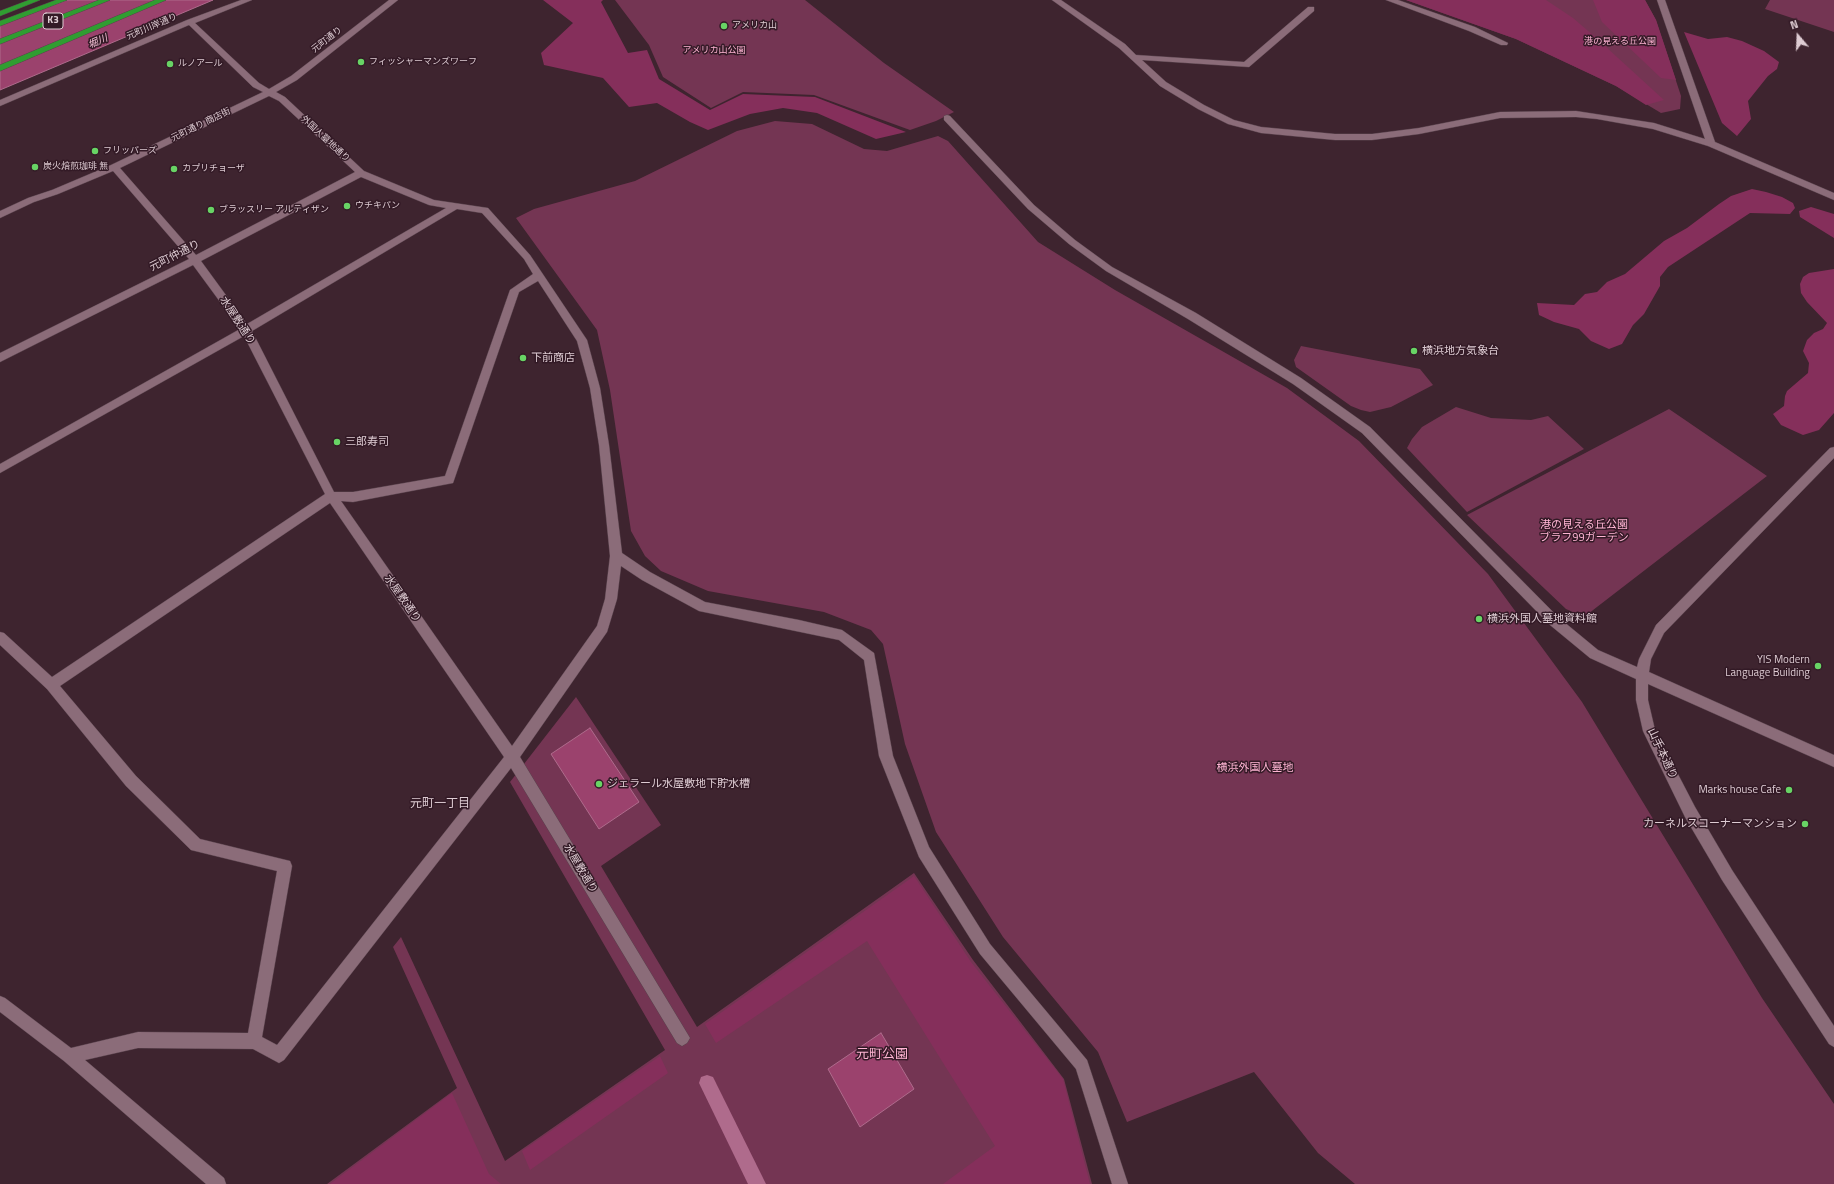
<!DOCTYPE html>
<html>
<head>
<meta charset="utf-8">
<style>
  body { margin:0 }
  #map { position:relative; width:1834px; height:1184px; overflow:hidden; background:#3e242f; font-family:"Titillium Web",sans-serif }
  canvas { display:block }
  .north { position:absolute; left:1778px; top:16px; width:40px; height:40px; -webkit-text-stroke:3px #331a26; paint-order:stroke; rotate:341deg; font-size:11px; font-weight:700; line-height:16px; text-align:center; color:#deccd3 }
  .north::after { content:''; display:block; margin:auto; width:14px; height:18px; background:#deccd3; clip-path:polygon(50% 0,100% 100%,50% 72%,0 100%) }
</style>
</head>
<body>
<div id="map">
<canvas width="1834" height="1184"></canvas>
<div class="north">N</div>
</div>
<script>
const g = document.querySelector('canvas').getContext('2d');
g.lineJoin = 'round';
function fill(path, color) { g.fillStyle = color; g.fill(path, 'evenodd'); }
const poly = rows => new Path2D(rows.map(r => 'M' + r).join(''));
function strokePath(path, color, width, dash) { g.strokeStyle = color; g.lineWidth = width; g.lineCap = dash ? 'butt' : 'round'; g.setLineDash(dash || []); g.stroke(path); }
function label(font, color, halo, rows, align = 'center') {
  g.font = font + ' "Titillium Web","Noto Sans JP",sans-serif'; g.lineWidth = 3; g.setLineDash([]); g.textBaseline = 'middle'; g.strokeStyle = halo; g.fillStyle = color; for (const [text, x, y, turn = 0] of rows) {
    g.save(); g.translate(x, y); g.rotate((+turn || 0) * Math.PI / 180); g.textAlign = isNaN(turn) ? turn : align; if (halo) g.strokeText(text, 0, 0); g.fillText(text, 0, 0); g.restore();
  }
}
fill(poly([
  [615,0,805,0,884,63,954,112,936,121,910,130,814,95,743,92,711,108,663,77,649,45],
  [1406,0,1645,0,1656,20,1681,96,1680,109,1661,113,1616,86,1516,39],
  [1770,0,1834,0,1834,32,1765,9],
  [775,121,812,124,864,149,887,151,938,136,948,141,1038,242,1115,290,1287,388,1359,441,1488,574,1582,702,1762,998,1834,1104,1834,1184,1355,1184,1318,1153,1254,1072,1127,1122,1098,1052,1003,937,936,832,905,744,883,644,871,630,824,612,708,591,661,571,645,556,631,531,610,390,597,330,516,218,534,209,635,181,737,131],
  [1301,346,1420,369,1433,385,1391,407,1370,412,1361,410,1351,406,1296,367,1294,360],
  [1456,407,1491,418,1531,420,1548,416,1584,449,1467,512,1407,448,1412,439,1422,427],
  [1669,409,1767,476,1584,617,1566,609,1467,515],
  [576,697,661,825,601,866,697,1027,914,873,973,960,1064,1079,1092,1184,327,1184,457,1088,393,947,401,937,505,1161,665,1050,510,782]
]), '#743553');
fill(poly([
  [543,0,603,0,601,2,628,53,647,50,659,79,710,110,743,94,815,97,906,132,876,139,817,113,783,108,750,114,708,130,690,122,657,103,629,107,603,78,544,65,541,53,573,23],
  [1406,0,1546,0,1573,18,1594,36,1664,100,1646,105,1616,86,1516,39],
  [1593,0,1645,0,1656,20,1676,80,1661,78,1602,22],
  [1684,32,1708,39,1727,37,1742,41,1764,51,1779,62,1777,69,1768,76,1748,101,1751,119,1737,136,1722,123],
  [1752,189,1766,192,1782,197,1793,203,1795,208,1790,214,1750,213,1668,267,1660,277,1660,286,1644,314,1633,325,1622,344,1609,349,1591,341,1579,329,1554,322,1539,315,1537,303,1574,305,1585,294,1597,292,1607,282,1625,274,1664,241,1687,228,1719,204,1731,196],
  [1811,207,1834,214,1834,238,1800,217,1799,211],
  [1834,269,1834,413,1819,430,1803,435,1781,425,1773,414,1784,406,1785,396,1787,391,1808,373,1809,363,1803,351,1807,340,1814,333,1823,329,1827,323,1807,302,1801,293,1800,284,1803,277,1809,273],
  [914,876,971,962,1063,1079,1090,1184,943,1184,995,1146,867,941,716,1043,705,1024],
  [660,1056,668,1073,530,1170,522,1151],
  [452,1093,489,1174,501,1184,330,1184]
]), '#852f5b');
const water = poly([
  [67,0,213,0,0,90,0,25,67,0],
  [590,728,639,802,599,829,551,754,590,728],
  [881,1033,914,1089,860,1127,828,1069,881,1033]
]);
fill(water, '#9b426d');
strokePath(water, '#af6b8c', 1);
fill(poly([
  [707,1075,713,1077,766,1184,748,1184,699,1083,701,1077,707,1075]
]), '#af6b8c');
const minor = poly([
  [241,0,252,0,195,23,259,83,269,89,291,76,389,0,398,0,297,80,276,92,285,97,364,171,434,200,488,208,530,255,587,340,600,388,609,445,622,553,650,572,705,602,799,620,842,630,874,653,893,756,929,847,990,944,1087,1060,1128,1184,1112,1184,1076,1069,980,954,919,857,879,756,864,660,839,640,699,611,642,580,621,566,617,599,607,632,520,757,687,1033,690,1038,687,1043,682,1046,677,1043,511,768,284,1060,279,1063,253,1049,138,1048,85,1060,224,1178,226,1184,206,1184,64,1061,0,1012,0,996,5,998,71,1048,138,1032,248,1033,277,871,191,850,126,786,47,689,0,645,0,632,4,633,52,677,325,494,244,336,0,473,0,464,240,329,193,265,0,362,0,353,189,259,113,171,58,194,34,202,0,218,0,211,28,198,52,190,111,165,263,92,253,87,189,25,0,106,0,100,187,20,241,0],
  [269,96,279,101,355,172,196,255,120,168,269,96],
  [361,177,429,205,446,208,247,324,201,261,361,177],
  [457,209,482,213,524,259,533,274,510,290,445,476,353,492,334,492,252,331,457,209],
  [538,281,577,341,590,388,599,445,610,556,605,599,597,626,512,746,341,501,353,502,453,483,519,292,538,281],
  [330,503,504,757,277,1045,262,1037,292,866,290,861,200,839,136,776,60,686,330,503],
  [1052,0,1061,0,1125,44,1136,55,1244,62,1308,7,1314,7,1314,11,1249,67,1142,60,1166,82,1204,105,1234,120,1261,127,1335,134,1372,134,1419,128,1500,112,1576,111,1654,123,1705,139,1657,0,1665,0,1715,142,1834,193,1834,200,1708,146,1653,129,1597,119,1576,117,1500,118,1419,134,1372,140,1335,140,1261,133,1228,124,1198,109,1160,86,1119,48,1052,0],
  [1386,0,1398,0,1475,27,1508,43,1507,45,1501,45,1469,31,1386,0],
  [947,115,950,116,1034,205,1075,240,1112,267,1196,313,1301,378,1370,427,1558,617,1598,650,1637,667,1639,659,1656,625,1830,448,1834,447,1834,458,1664,633,1651,659,1649,672,1834,755,1834,767,1648,684,1648,700,1655,730,1695,807,1732,870,1834,1026,1834,1047,1829,1044,1722,880,1685,817,1643,731,1636,700,1636,679,1590,658,1550,625,1362,433,1293,384,1188,319,1106,271,1069,244,1028,209,944,120,944,116,947,115]
]);
const highway = poly([
  [29,0,40,0,0,16,0,11,29,0],
  [56,0,67,0,0,26,0,21,56,0],
  [99,0,110,0,0,44,0,39,99,0],
  [155,0,166,0,0,71,0,65,155,0]
]);
strokePath(minor, '#58424c', 1);
strokePath(highway, '#58424c', 1);
fill(minor, '#8b6c79');
fill(highway, '#309d31');
for (const [x, y, r, color] of [
  [724,26,4,"#68d465"],
  [361,62,4,"#68d465"],
  [170,64,4,"#68d465"],
  [95,151,4,"#68d465"],
  [35,167,4,"#68d465"],
  [174,169,4,"#68d465"],
  [347,206,4,"#68d465"],
  [211,210,4,"#68d465"],
  [1414,351,4,"#68d465"],
  [523,358,4,"#68d465"],
  [337,442,4,"#68d465"],
  [1479,619,4,"#68d465"],
  [1818,666,4,"#68d465"],
  [599,784,4,"#68d465"],
  [1789,790,4,"#68d465"],
  [1805,824,4,"#68d465"]
]) { const dot = new Path2D(); dot.arc(x, y, r, 0, 2 * Math.PI); g.fillStyle = color; g.fill(dot); strokePath(dot, '#331a26', 1.5); }
label('9px', '#deccd3', '#331a26', [
  ["アメリカ山",732,26],
  ["フィッシャーマンズワーフ",369,62],
  ["ルノアール",178,64],
  ["フリッパーズ",103,151],
  ["炭火焙煎珈琲 無",43,167],
  ["カプリチョーザ",182,169],
  ["ウチキパン",355,206],
  ["ブラッスリー アルティザン",219,210]
], 'left');
label('9px', '#deccd3', '#331a26', [
  ["元町川岸通り",152,27,-23],
  ["元町通り",327,40,-38],
  ["元町通り 商店街",201,125,-26],
  ["外国人墓地通り",325,139,43]
]);
label('9px', '#ffb5d4', '#331a26', [
  ["港の見える丘公園",1620,42],
  ["アメリカ山公園",714,51]
]);
for (const [x, y, w] of [
  [53,21,20]
]) { const box = new Path2D(); box.roundRect(x - w / 2, y - 8, w, 16, 3); g.fillStyle = '#331a26'; g.fill(box); strokePath(box, '#deccd3', 1); }
label('bold 10px', '#deccd3', null, [
  ["K3",53,21]
]);
label('italic 10px', '#f7c4d9', '#331a26', [
  ["堀川",98,42,-23]
]);
label('11px', '#deccd3', '#331a26', [
  ["元町仲通り",175,256,-27],
  ["水屋敷通り",237,321,57],
  ["水屋敷通り",402,599,55],
  ["山手本通り",1662,754,65],
  ["水屋敷通り",580,869,59]
]);
label('11px', '#deccd3', '#331a26', [
  ["横浜地方気象台",1422,351],
  ["下前商店",531,358],
  ["三郎寿司",345,442],
  ["横浜外国人墓地資料館",1487,619],
  ["YIS Modern",1810,660,"right"],
  ["Language Building",1810,673,"right"],
  ["ジェラール水屋敷地下貯水槽",607,784],
  ["Marks house Cafe",1781,790,"right"],
  ["カーネルスコーナーマンション",1797,824,"right"]
], 'left');
label('11px', '#ffb5d4', '#331a26', [
  ["港の見える丘公園",1584,525],
  ["ブラフ99ガーデン",1584,538],
  ["横浜外国人墓地",1255,768]
]);
label('12px', '#deccd3', '#331a26', [
  ["元町一丁目",440,804]
]);
label('13px', '#ffb5d4', '#331a26', [
  ["元町公園",882,1055]
]);
</script>
</body>
</html>
